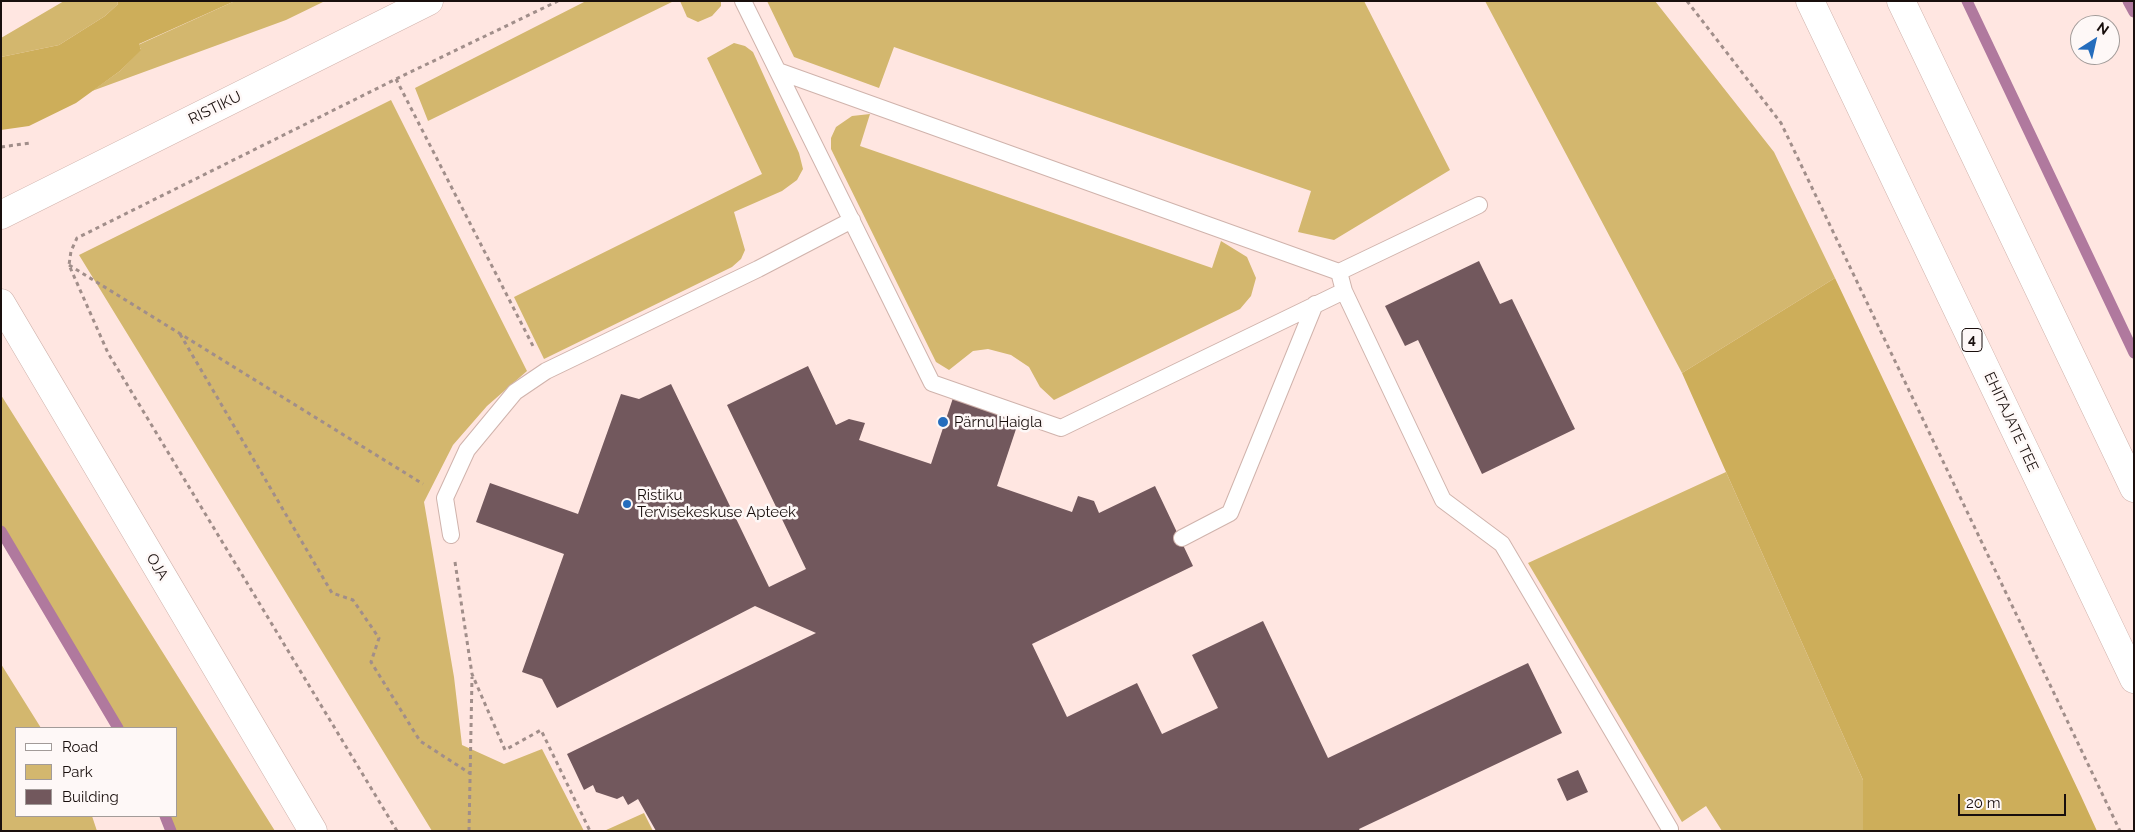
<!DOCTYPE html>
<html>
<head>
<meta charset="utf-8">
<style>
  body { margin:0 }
  #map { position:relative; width:2135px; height:832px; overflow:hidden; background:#ffe6e1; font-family:Raleway,sans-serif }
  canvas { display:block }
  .frame { position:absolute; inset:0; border:2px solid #190f0d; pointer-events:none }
  .legend { position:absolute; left:15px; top:727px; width:162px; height:90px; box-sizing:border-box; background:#fef8f7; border:1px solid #a29b99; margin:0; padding:6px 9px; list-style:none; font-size:15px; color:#190f0d }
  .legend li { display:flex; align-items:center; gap:10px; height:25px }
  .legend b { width:25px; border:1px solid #a29b99 }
  .north { position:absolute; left:2070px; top:15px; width:50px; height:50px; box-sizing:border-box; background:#fef8f7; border:1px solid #a29b99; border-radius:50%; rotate:35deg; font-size:14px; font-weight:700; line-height:20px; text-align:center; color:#190f0d }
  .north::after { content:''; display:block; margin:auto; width:18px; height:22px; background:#256dbd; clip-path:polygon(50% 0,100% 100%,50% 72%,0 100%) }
  .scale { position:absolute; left:1958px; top:794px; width:108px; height:22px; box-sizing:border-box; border:2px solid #190f0d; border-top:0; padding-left:6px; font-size:15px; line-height:18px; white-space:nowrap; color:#190f0d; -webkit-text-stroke:4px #fef8f7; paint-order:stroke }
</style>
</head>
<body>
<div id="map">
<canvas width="2135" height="832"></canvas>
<div class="frame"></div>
<ul class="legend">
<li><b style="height:6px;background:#fff"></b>Road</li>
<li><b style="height:14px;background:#d3b76e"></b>Park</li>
<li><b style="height:14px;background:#72585d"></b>Building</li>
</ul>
<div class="north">N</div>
<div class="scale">20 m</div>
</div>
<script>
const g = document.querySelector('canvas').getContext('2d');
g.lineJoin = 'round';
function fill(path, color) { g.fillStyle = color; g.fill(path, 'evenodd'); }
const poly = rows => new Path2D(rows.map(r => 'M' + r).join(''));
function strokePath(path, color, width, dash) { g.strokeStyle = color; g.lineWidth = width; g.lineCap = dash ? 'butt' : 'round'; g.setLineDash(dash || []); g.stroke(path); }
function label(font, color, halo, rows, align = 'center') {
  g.font = font + ' Raleway,sans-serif'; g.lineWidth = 5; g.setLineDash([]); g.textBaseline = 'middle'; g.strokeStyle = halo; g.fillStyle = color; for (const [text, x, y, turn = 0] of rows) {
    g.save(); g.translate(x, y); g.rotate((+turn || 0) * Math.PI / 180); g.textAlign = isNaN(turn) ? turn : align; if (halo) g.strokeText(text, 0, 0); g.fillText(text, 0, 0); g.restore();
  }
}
fill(poly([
  [64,1,117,1,118,4,105,16,59,45,1,57,1,38],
  [235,1,325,1,286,20,92,91,120,71,141,49,138,45],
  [586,1,674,1,428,121,415,88],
  [680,1,721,1,721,6,712,16,698,22,687,17],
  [767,1,1364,1,1450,170,1334,240,1298,232,1311,191,894,47,879,88,794,57],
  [1485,1,1655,1,1774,152,1835,278,1682,373],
  [734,43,745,46,753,52,799,153,803,169,797,180,782,191,734,212,745,250,741,259,732,267,544,359,514,297,762,174,707,58],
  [391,100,527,371,487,406,453,445,424,502,454,677,462,745,504,764,542,749,584,831,432,831,79,255],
  [870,114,860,146,1212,268,1221,241,1247,257,1256,278,1251,296,1240,309,1054,400,1040,387,1029,367,1011,355,988,349,973,351,949,370,936,362,831,149,831,138,836,127,852,116],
  [1,395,275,831,171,831,165,816,176,816,176,728,118,728,1,531],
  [1726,472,1863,780,1863,831,1722,831,1706,806,1682,822,1528,563],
  [1,664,41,728,16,728,16,816,92,816,97,831,1,831],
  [644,813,653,831,604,831]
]), '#d3b76e');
fill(poly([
  [117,1,235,1,139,44,141,50,120,71,76,103,29,126,1,130,1,57,59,45,105,16,118,4],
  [1835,278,2081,796,2097,831,1863,831,1863,780,1682,373]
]), '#cdae5a');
strokePath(poly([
  [1967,1,2134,353],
  [2128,1,2134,12],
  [1,531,118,728],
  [165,816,171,831]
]), '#b0799e', 11);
fill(poly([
  [1479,261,1500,304,1512,299,1575,429,1482,474,1418,340,1405,346,1385,306],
  [808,366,836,425,849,419,865,423,859,440,931,464,953,398,1019,420,997,486,1072,512,1078,496,1094,501,1099,513,1155,486,1193,566,1032,644,1067,717,1137,683,1162,734,1218,708,1192,655,1263,621,1328,758,1528,663,1562,733,1359,829,1360,831,656,831,638,799,628,805,623,796,617,799,596,792,593,785,584,790,567,754,816,633,755,606,557,708,542,679,522,672,564,554,476,522,490,483,578,514,621,394,639,399,671,384,769,587,806,569,727,405],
  [1578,770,1588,792,1567,801,1557,779]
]), '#72585d');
const lane = poly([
  [743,1,932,383,1061,428,1344,291,1339,272],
  [778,71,1339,272,1479,205],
  [1344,291,1443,500,1502,544,1670,829],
  [451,535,445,498,467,450,515,392,546,371,758,269,852,220],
  [1182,538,1230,513,1315,304]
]);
const street = poly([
  [1,215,429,1]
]);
const secondary = poly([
  [1,303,313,831]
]);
const highway = poly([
  [1810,1,2134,679],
  [1901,1,2134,488]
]);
strokePath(lane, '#d0b3ac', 18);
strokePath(street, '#d0b3ac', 29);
strokePath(secondary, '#d0b3ac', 29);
strokePath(highway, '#d0b3ac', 29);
strokePath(poly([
  [1687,1,1781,123,2120,831],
  [396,79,534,348],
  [1,147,30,143],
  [69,265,423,484],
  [180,334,332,593,353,600,379,638,371,662,420,741,471,774],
  [455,562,472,674,505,750,541,730,590,831],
  [397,831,108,353,69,265,71,251,77,238,396,79,558,1],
  [469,831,472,677]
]), '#a18e8a', 3, [4, 4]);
strokePath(lane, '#fff', 16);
strokePath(street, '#fff', 28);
strokePath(secondary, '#fff', 28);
strokePath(highway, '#fff', 28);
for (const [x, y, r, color] of [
  [943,422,6,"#256dbd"],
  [627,504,5,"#256dbd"]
]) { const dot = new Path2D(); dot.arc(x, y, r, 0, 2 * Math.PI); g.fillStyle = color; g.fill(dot); strokePath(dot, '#fef8f7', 2); }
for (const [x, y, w] of [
  [1972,340,20]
]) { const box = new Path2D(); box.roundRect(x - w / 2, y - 11.5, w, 23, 4); g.fillStyle = '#fef8f7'; g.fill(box); strokePath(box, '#190f0d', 1); }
label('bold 14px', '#190f0d', null, [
  ["4",1972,340]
]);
label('15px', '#190f0d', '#fef8f7', [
  ["RISTIKU",215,108,-26],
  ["EHITAJATE TEE",2011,422,65],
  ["OJA",157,567,59]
]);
label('15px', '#190f0d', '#fef8f7', [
  ["Pärnu Haigla",954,422],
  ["Ristiku",637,495],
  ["Tervisekeskuse Apteek",637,512]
], 'left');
</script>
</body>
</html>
